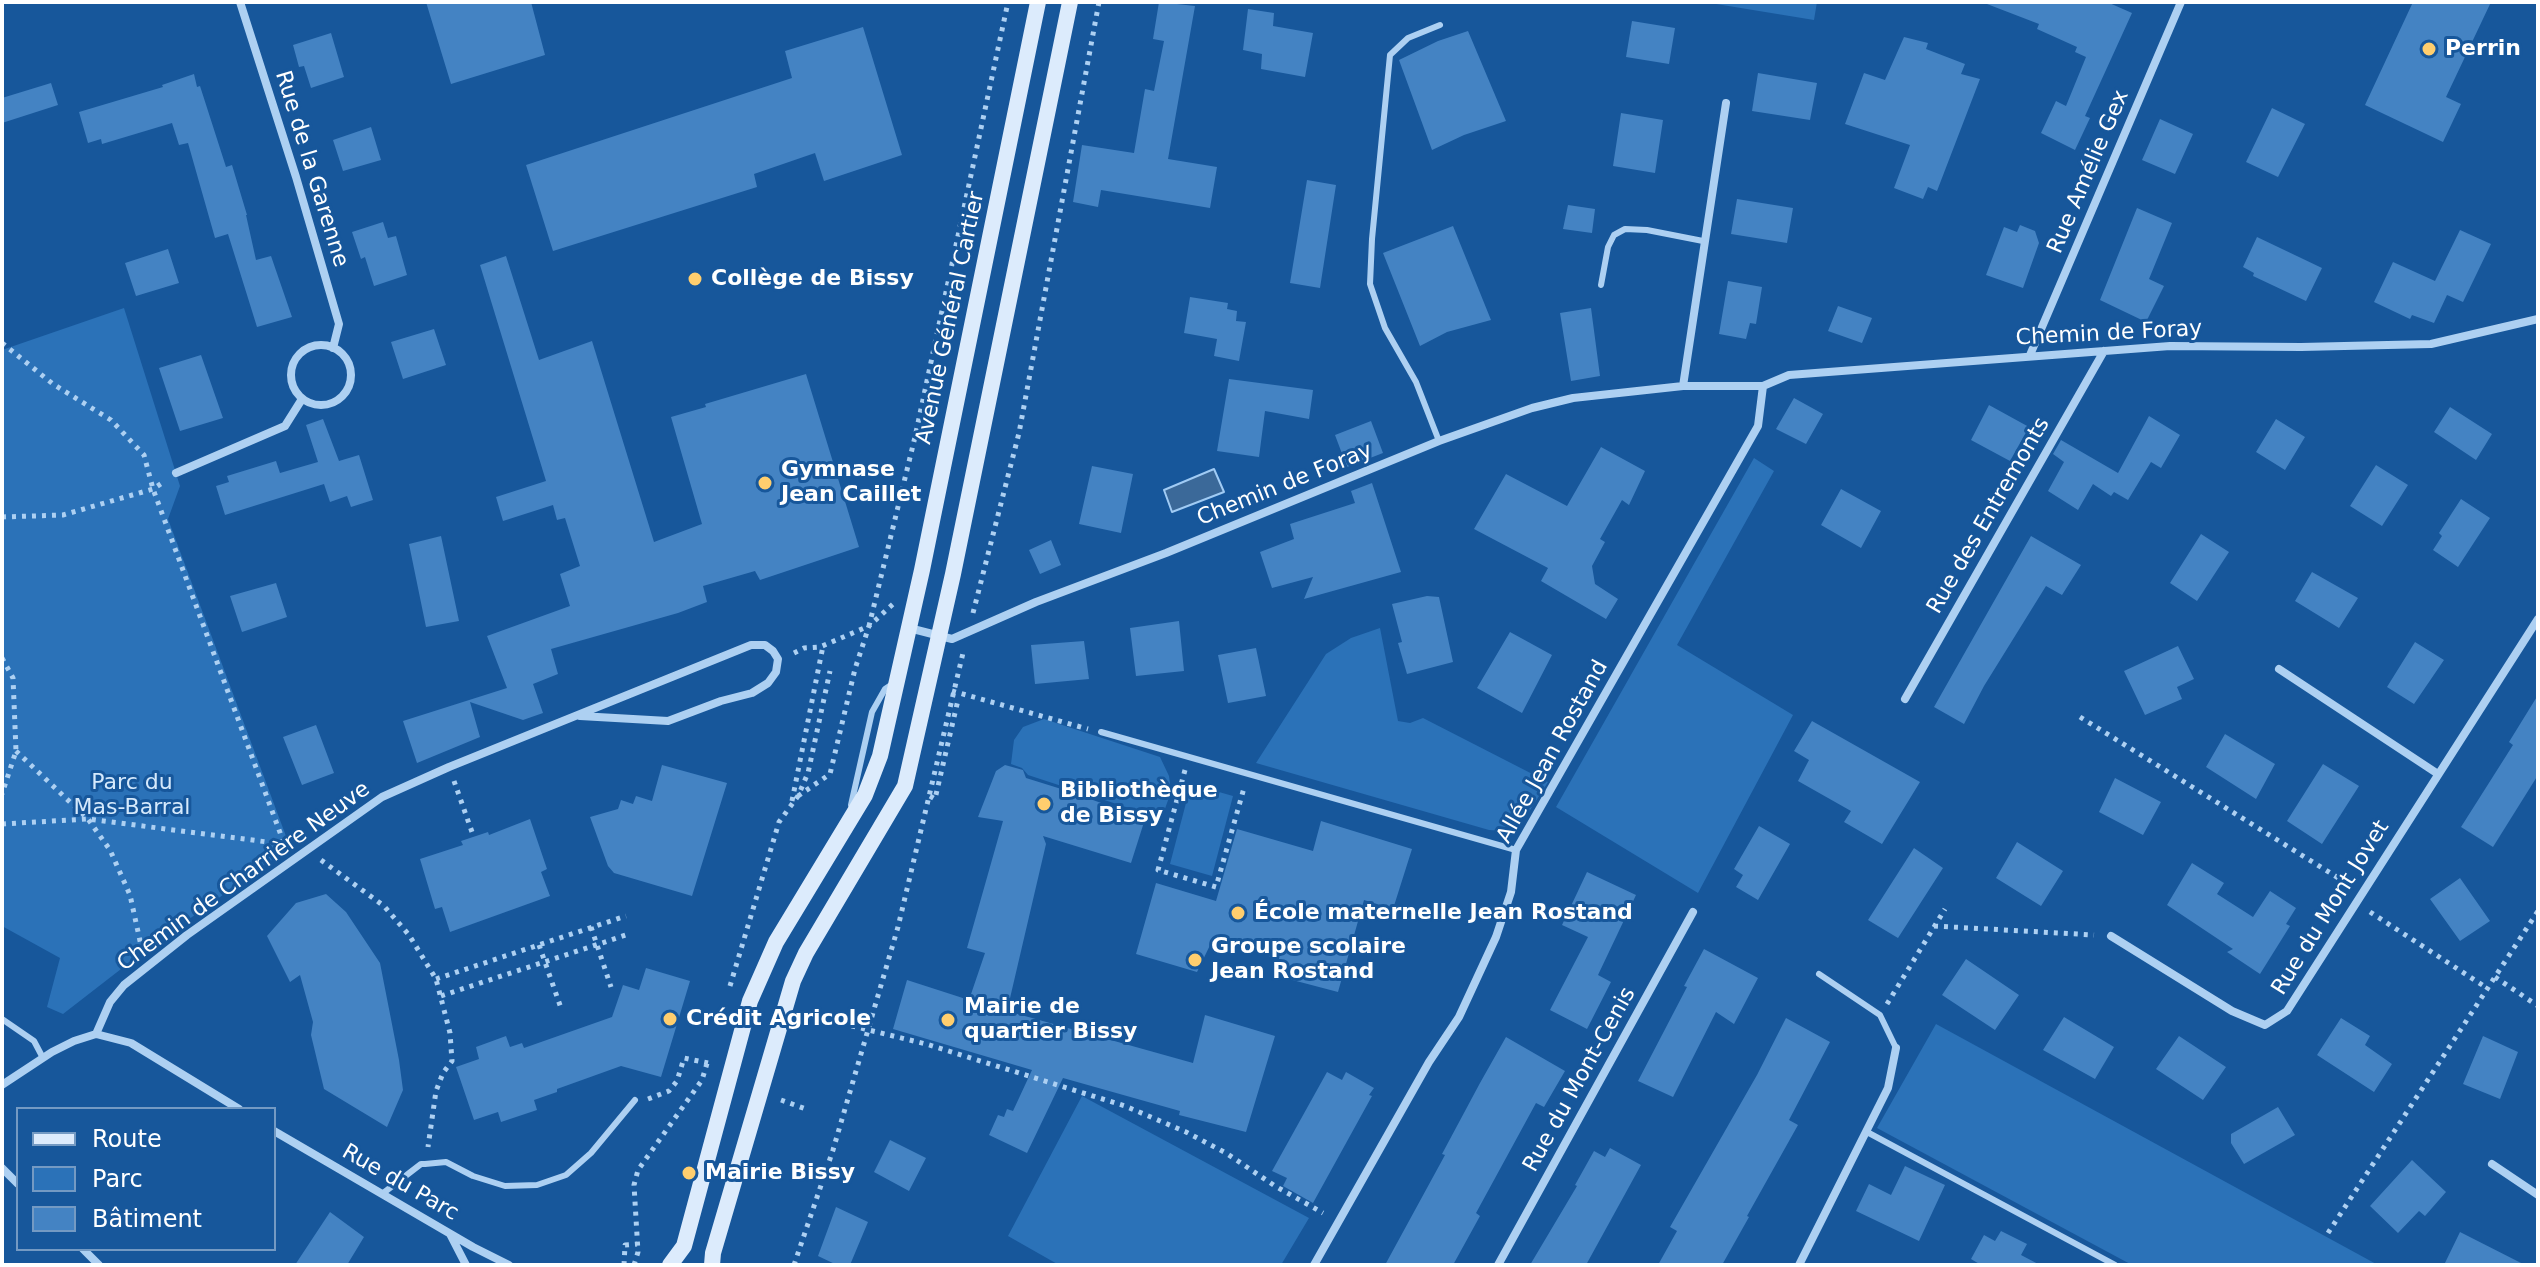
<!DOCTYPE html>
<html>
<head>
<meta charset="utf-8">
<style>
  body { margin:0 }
  #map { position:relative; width:2540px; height:1267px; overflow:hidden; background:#17579b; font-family:"DejaVu Sans",sans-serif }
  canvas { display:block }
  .frame { position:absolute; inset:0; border:4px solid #fff; pointer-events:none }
  .legend { position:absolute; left:16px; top:1107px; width:260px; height:144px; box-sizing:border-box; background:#17579b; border:2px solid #749ac3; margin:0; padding:10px 14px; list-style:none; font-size:24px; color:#fff }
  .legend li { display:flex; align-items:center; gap:16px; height:40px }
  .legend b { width:40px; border:2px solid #749ac3 }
</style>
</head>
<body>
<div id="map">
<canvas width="2540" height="1267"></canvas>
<div class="frame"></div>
<ul class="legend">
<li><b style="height:10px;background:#dcebfc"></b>Route</li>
<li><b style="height:22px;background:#2b72b8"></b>Parc</li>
<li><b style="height:22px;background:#4483c3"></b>Bâtiment</li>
</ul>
</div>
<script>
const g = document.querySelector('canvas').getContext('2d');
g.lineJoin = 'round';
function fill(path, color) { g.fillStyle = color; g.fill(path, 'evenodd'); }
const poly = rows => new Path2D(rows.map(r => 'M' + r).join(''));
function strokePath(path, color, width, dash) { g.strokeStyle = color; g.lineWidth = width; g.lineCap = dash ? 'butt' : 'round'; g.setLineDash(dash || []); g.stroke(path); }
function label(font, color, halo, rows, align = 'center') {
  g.font = font + ' "DejaVu Sans",sans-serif'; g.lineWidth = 6; g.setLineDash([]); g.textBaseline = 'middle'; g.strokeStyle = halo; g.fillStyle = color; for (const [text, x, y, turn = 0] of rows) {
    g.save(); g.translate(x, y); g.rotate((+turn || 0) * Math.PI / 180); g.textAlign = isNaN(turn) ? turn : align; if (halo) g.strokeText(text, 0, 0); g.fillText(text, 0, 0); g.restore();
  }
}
fill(poly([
  [1704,2,1817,2,1814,20],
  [124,308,180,486,168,519,290,847,143,952,63,1014,47,1007,60,958,2,926,2,350],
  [1754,458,1774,471,1677,645,1793,715,1698,893,1556,807],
  [1380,628,1398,721,1410,723,1423,718,1548,782,1525,818,1504,831,1489,830,1256,763,1326,654,1351,638],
  [1044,719,1160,757,1169,776,1171,792,1162,817,1154,829,1144,813,1028,775,1022,768,1011,764,1014,740,1023,727],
  [1191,784,1233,796,1212,876,1170,864],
  [1936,1024,2378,1265,2132,1265,1877,1128],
  [1082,1096,1309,1218,1281,1265,1059,1265,1008,1236]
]), '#2b72b8');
const water = poly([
  [1214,469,1224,492,1172,512,1164,490,1214,469]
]);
fill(water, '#3b6999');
strokePath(water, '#a0cbf4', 2);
fill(poly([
  [426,2,531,2,545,55,451,84],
  [1159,2,1195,6,1168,159,1217,167,1210,208,1101,190,1098,207,1073,202,1082,145,1134,153,1145,89,1154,91,1164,41,1153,39],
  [1987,2,2107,2,2132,13,2085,116,2090,118,2075,150,2041,133,2056,101,2066,106,2086,57,2075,52,2077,47,2037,29,2039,24,1987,4],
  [2413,2,2491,2,2446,97,2461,104,2443,142,2365,105],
  [1248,9,1274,13,1273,26,1313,33,1305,77,1261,69,1262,54,1243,50],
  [1632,21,1675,28,1669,64,1626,57],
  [863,27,902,155,824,181,815,153,754,174,757,187,553,251,526,165,792,78,785,51],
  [1468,31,1506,121,1464,135,1432,150,1399,60,1438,41],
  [331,33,344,77,311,88,304,66,299,67,293,45],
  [1904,37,1928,43,1926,49,1965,64,1961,74,1980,79,1937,191,1928,187,1923,199,1894,188,1910,145,1845,124,1864,73,1885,80],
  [1758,73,1817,83,1810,120,1752,111],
  [194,74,197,87,200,86,226,167,232,165,247,215,246,215,256,260,271,256,292,317,257,327,228,234,215,238,188,143,179,145,172,123,102,144,101,139,88,143,79,112,163,87,162,85],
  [51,83,58,105,2,123,2,98],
  [2272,108,2305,124,2278,177,2246,162],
  [1621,113,1663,120,1655,173,1613,166],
  [2160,119,2193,134,2175,174,2142,160],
  [371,127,381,160,343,171,333,140],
  [1307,180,1336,185,1320,288,1290,283],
  [1737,199,1793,208,1787,243,1731,234],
  [1568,205,1595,209,1592,233,1563,229],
  [2137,208,2172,223,2149,279,2164,286,2146,322,2100,300],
  [383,222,388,238,396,236,407,275,374,286,365,257,361,259,352,232],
  [2020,225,2035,231,2039,243,2023,288,1986,275,2004,227,2017,232],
  [1453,226,1491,320,1447,332,1420,346,1383,253],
  [2460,230,2491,244,2463,302,2447,295,2434,323,2412,315,2410,319,2374,302,2393,262,2435,281],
  [2257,237,2322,268,2306,301,2253,276,2254,273,2243,267],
  [168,249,179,283,136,296,125,263],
  [506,256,539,360,592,341,654,542,702,524,671,417,706,407,705,404,806,374,859,547,760,580,755,571,703,586,707,602,678,613,551,649,558,674,533,684,543,713,523,720,470,702,480,737,417,763,403,721,507,688,487,636,570,606,560,574,580,566,565,518,557,520,553,505,503,521,496,497,546,481,480,265],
  [1728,281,1762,287,1756,324,1750,323,1746,339,1719,334],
  [1190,297,1228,303,1227,309,1237,311,1236,321,1246,322,1239,361,1214,356,1217,339,1184,333],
  [1838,306,1872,318,1862,343,1828,331],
  [1591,308,1600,376,1571,381,1560,313],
  [434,329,446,365,403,379,391,342],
  [201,355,223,418,180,431,159,368],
  [1229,379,1313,390,1309,419,1265,411,1259,457,1217,451],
  [1794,398,1823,414,1806,444,1776,429],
  [1989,405,2029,427,2010,461,1971,440],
  [2450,407,2492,434,2476,460,2434,432],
  [2149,416,2180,435,2161,468,2151,462,2128,500,2114,492,2111,496,2093,484,2078,510,2048,491,2064,462,2053,454,2061,440,2118,473],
  [323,419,339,461,359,455,373,500,351,507,347,496,330,502,324,484,225,515,216,486,229,482,227,476,276,461,280,473,318,462,306,425],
  [2276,419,2305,437,2285,470,2256,452],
  [1371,421,1383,453,1347,467,1335,435],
  [1601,447,1645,471,1629,505,1622,500,1600,539,1605,542,1592,566,1595,584,1618,599,1606,619,1541,581,1548,568,1474,529,1506,474,1567,506],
  [2376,465,2408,485,2382,526,2350,506],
  [1092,466,1133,474,1121,533,1079,524],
  [1372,483,1401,572,1304,599,1313,577,1272,588,1260,552,1294,539,1290,524,1355,503,1351,491],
  [1841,489,1881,511,1861,548,1821,525],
  [2461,499,2490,518,2458,567,2433,550,2442,536,2439,533],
  [2201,534,2229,552,2197,601,2170,583],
  [441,536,459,621,426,627,409,544],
  [2031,536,2081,565,2062,595,2046,586,1984,686,1964,724,1934,707],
  [1051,540,1061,565,1040,574,1029,550],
  [2312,572,2358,598,2339,628,2295,601],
  [276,583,287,617,242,632,230,596],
  [1427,596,1439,597,1453,662,1407,674,1398,643,1402,642,1392,604],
  [1179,621,1184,671,1136,676,1130,628],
  [1510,632,1552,655,1522,713,1477,688],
  [1084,641,1089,679,1035,684,1031,645],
  [2415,642,2444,660,2414,704,2387,687],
  [2178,646,2194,679,2177,687,2182,699,2145,715,2124,671],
  [1256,648,1266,696,1228,703,1218,655],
  [2538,695,2538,775,2493,847,2461,827,2513,745,2509,742],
  [1812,721,1920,782,1882,844,1844,822,1851,811,1798,781,1809,760,1794,751],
  [316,725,334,773,302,785,283,737],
  [2225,734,2275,764,2256,799,2206,767],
  [2323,764,2359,786,2322,844,2287,821],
  [662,765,727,783,692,896,614,873,608,866,590,817,618,809,621,800,633,804,636,796,652,801],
  [1005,765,1023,770,1026,778,1071,792,1145,819,1131,863,1043,836,1046,844,1007,1011,1193,1063,1205,1015,1275,1036,1246,1132,1179,1115,1180,1111,1063,1078,1027,1153,989,1135,998,1115,1004,1117,1007,1109,1013,1111,1032,1070,893,1029,907,980,969,1000,985,953,967,948,1003,821,978,817,996,771],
  [2115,778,2161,802,2143,835,2099,812],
  [530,819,547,869,541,872,550,896,450,932,442,907,435,909,420,859,463,845,461,841,488,832,489,835],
  [1321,821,1412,849,1393,909,1364,900,1338,992,1281,977,1283,961,1214,937,1197,972,1136,954,1156,883,1216,901,1237,829,1313,851],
  [1759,826,1790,844,1758,900,1736,887,1743,875,1734,869],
  [2017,842,2063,871,2041,906,1996,878],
  [1914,848,1943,868,1898,938,1868,920],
  [2192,863,2224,883,2217,894,2253,917,2270,891,2296,908,2286,924,2290,926,2260,974,2227,952,2233,949,2167,905],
  [1587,872,1636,895,1598,975,1611,982,1587,1029,1550,1010,1588,937,1562,925],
  [2460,878,2490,921,2460,941,2430,899],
  [326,894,346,912,380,963,399,1060,403,1090,387,1127,324,1089,311,1035,313,1022,300,975,290,982,267,936,296,903],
  [1704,949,1758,978,1734,1024,1716,1012,1673,1097,1638,1081,1687,987,1684,986],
  [1966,959,2019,995,1995,1030,1942,995],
  [646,968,690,981,661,1077,621,1066,557,1089,557,1092,534,1100,537,1110,501,1122,498,1112,474,1120,456,1067,479,1059,476,1047,506,1036,510,1047,522,1043,524,1048,612,1017,623,985,639,990],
  [2064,1017,2114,1047,2095,1079,2043,1050],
  [1786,1018,1830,1042,1789,1120,1798,1125,1747,1216,1749,1217,1722,1265,1658,1265,1677,1231,1670,1227,1757,1075],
  [2341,1018,2370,1036,2365,1045,2392,1064,2374,1092,2317,1055],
  [2179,1036,2226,1067,2203,1100,2156,1069],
  [2483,1036,2518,1052,2500,1099,2463,1084],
  [1506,1037,1565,1071,1544,1107,1536,1103,1476,1213,1480,1216,1453,1265,1385,1265,1445,1155,1442,1154,1480,1083],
  [1327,1072,1342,1080,1346,1072,1374,1088,1369,1095,1372,1096,1313,1203,1283,1186,1287,1178,1272,1171],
  [2278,1107,2295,1135,2244,1164,2231,1143,2231,1134],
  [890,1140,926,1158,909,1191,874,1172],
  [1610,1148,1641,1165,1586,1265,1530,1265,1577,1186,1575,1185,1594,1151,1605,1157],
  [2412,1160,2446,1192,2425,1216,2419,1211,2398,1233,2370,1206],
  [1905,1166,1945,1185,1919,1241,1856,1211,1869,1184,1891,1195],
  [836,1207,868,1222,850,1265,837,1265,818,1256],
  [330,1212,364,1237,347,1265,295,1265],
  [2001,1231,2027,1244,2021,1255,2040,1265,1981,1265,1971,1259,1984,1235,1995,1241],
  [2460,1232,2525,1265,2444,1265]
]), '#4483c3');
strokePath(poly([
  [2,343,53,384,111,420,144,455,153,489,285,846],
  [2,517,63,515,153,489,162,483],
  [973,613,1019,433,1099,2],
  [794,653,804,648,820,647,869,626,915,437,1008,2],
  [2,658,13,678,16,751,2,794],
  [952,691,1088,729],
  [2080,717,2348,884],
  [16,751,88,819,110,850,130,895,142,950],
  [1185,770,1158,870,1216,887,1244,788],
  [454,781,472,832],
  [798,796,830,774,855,669,869,626,893,604],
  [930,796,935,799,958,700],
  [792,801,823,646],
  [2,824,88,819,283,844],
  [321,860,384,906,409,935,436,979,450,1033,452,1061,443,1073,436,1091,428,1147],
  [2370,912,2487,988],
  [1934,926,2094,935],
  [591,927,611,987],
  [539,945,562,1011],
  [2495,977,2538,1006],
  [436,979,626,916],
  [730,986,779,822,798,796,808,773,830,671],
  [441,996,629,934],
  [1887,1004,1945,909],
  [832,1021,926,1044,1125,1106,1186,1132,1226,1153,1275,1186,1323,1213],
  [648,1099,669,1091,677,1081,684,1058,708,1063],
  [781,1100,806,1109],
  [2328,1233,2538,911],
  [624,1265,625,1245,637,1244],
  [634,1265,638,1252,634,1185,638,1170,702,1080,708,1060],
  [794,1265,833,1150,898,927,963,653]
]), '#add0f2', 5, [4, 6]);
strokePath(poly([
  [1601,285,1608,247,1614,235,1625,229,1647,230,1703,241],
  [1439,441,1416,382,1385,328,1370,284,1372,239,1390,55,1408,38,1440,25],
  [1101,732,1516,850],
  [851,805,872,712,885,689,894,683],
  [1819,974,1880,1015,1896,1048],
  [2,1019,34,1041,43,1058],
  [1867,1132,2115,1265],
  [382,1194,421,1164,425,1164,446,1162,473,1176,505,1186,537,1185,566,1175,591,1153,635,1100]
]), '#add0f2', 6);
strokePath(poly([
  [240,2,296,177,339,324,333,348],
  '291 375a30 30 0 1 1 60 0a30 30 0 1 1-60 0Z',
  [2030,355,2181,2],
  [1683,386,1726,103],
  [176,473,285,426,302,399],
  [909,628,952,639,1036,602,1166,553,1439,441,1532,408,1573,398,1683,386,1763,386,1789,375,2170,346,2301,347,2431,344,2538,319],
  [2279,669,2438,774],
  [1905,699,2104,351],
  [2111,936,2232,1011,2265,1025,2287,1011,2538,619],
  [96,1034,131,1043,239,1109],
  [2,1085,52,1052,74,1041,96,1034,110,1002,124,985,187,935,382,797,449,767,751,645,765,645,773,651,778,659,776,672,768,683,752,693,721,701,668,721,580,716],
  [274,1131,473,1247,509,1265],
  [2492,1164,2538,1195],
  [2,1168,18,1184],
  [450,1234,466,1265],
  [83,1249,99,1265],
  [1314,1265,1429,1062,1459,1017,1496,937,1511,892,1516,850,1758,426,1763,386],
  [1498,1265,1693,912],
  [1799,1265,1888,1088,1896,1048]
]), '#add0f2', 8);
strokePath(poly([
  [670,1265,684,1246,750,1001,776,942,865,795,880,756,922,570,1038,2],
  [712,1265,713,1253,793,981,806,953,905,786,953,574,1070,2]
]), '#dcebfc', 16);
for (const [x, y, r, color] of [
  [2429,49,8,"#ffce6e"],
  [695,279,8,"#ffce6e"],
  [765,483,8,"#ffce6e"],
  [1044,804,8,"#ffce6e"],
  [1238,913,8,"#ffce6e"],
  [1195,960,8,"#ffce6e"],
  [670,1019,8,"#ffce6e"],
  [948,1020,8,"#ffce6e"],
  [689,1173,8,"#ffce6e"]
]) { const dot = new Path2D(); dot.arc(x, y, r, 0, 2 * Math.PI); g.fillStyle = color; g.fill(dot); strokePath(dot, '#17579b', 3); }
label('bold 22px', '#fff', '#17579b', [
  ["Perrin",2445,49],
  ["Collège de Bissy",711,279],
  ["Gymnase",781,470],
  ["Jean Caillet",781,495],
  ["Bibliothèque",1060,791],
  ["de Bissy",1060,816],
  ["École maternelle Jean Rostand",1254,913],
  ["Groupe scolaire",1211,947],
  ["Jean Rostand",1211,972],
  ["Mairie de",964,1007],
  ["quartier Bissy",964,1032],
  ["Crédit Agricole",686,1019],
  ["Mairie Bissy",705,1173]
], 'left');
label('22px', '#fff', '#17579b', [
  ["Rue de la Garenne",311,169,73],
  ["Rue Amélie Gex",2089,172,-67],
  ["Avenue Général Cartier",951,318,-78],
  ["Chemin de Foray",2109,334,-3],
  ["Chemin de Foray",1285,485,-22],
  ["Rue des Entremonts",1989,516,-60],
  ["Allée Jean Rostand",1553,752,-61],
  ["Chemin de Charrière Neuve",244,877,-36],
  ["Rue du Mont Jovet",2331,908,-58],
  ["Rue du Mont-Cenis",1580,1080,-61],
  ["Rue du Parc",400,1183,30]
]);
label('22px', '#d5e9fc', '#17579b', [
  ["Parc du",132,783],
  ["Mas-Barral",132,808]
]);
</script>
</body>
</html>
